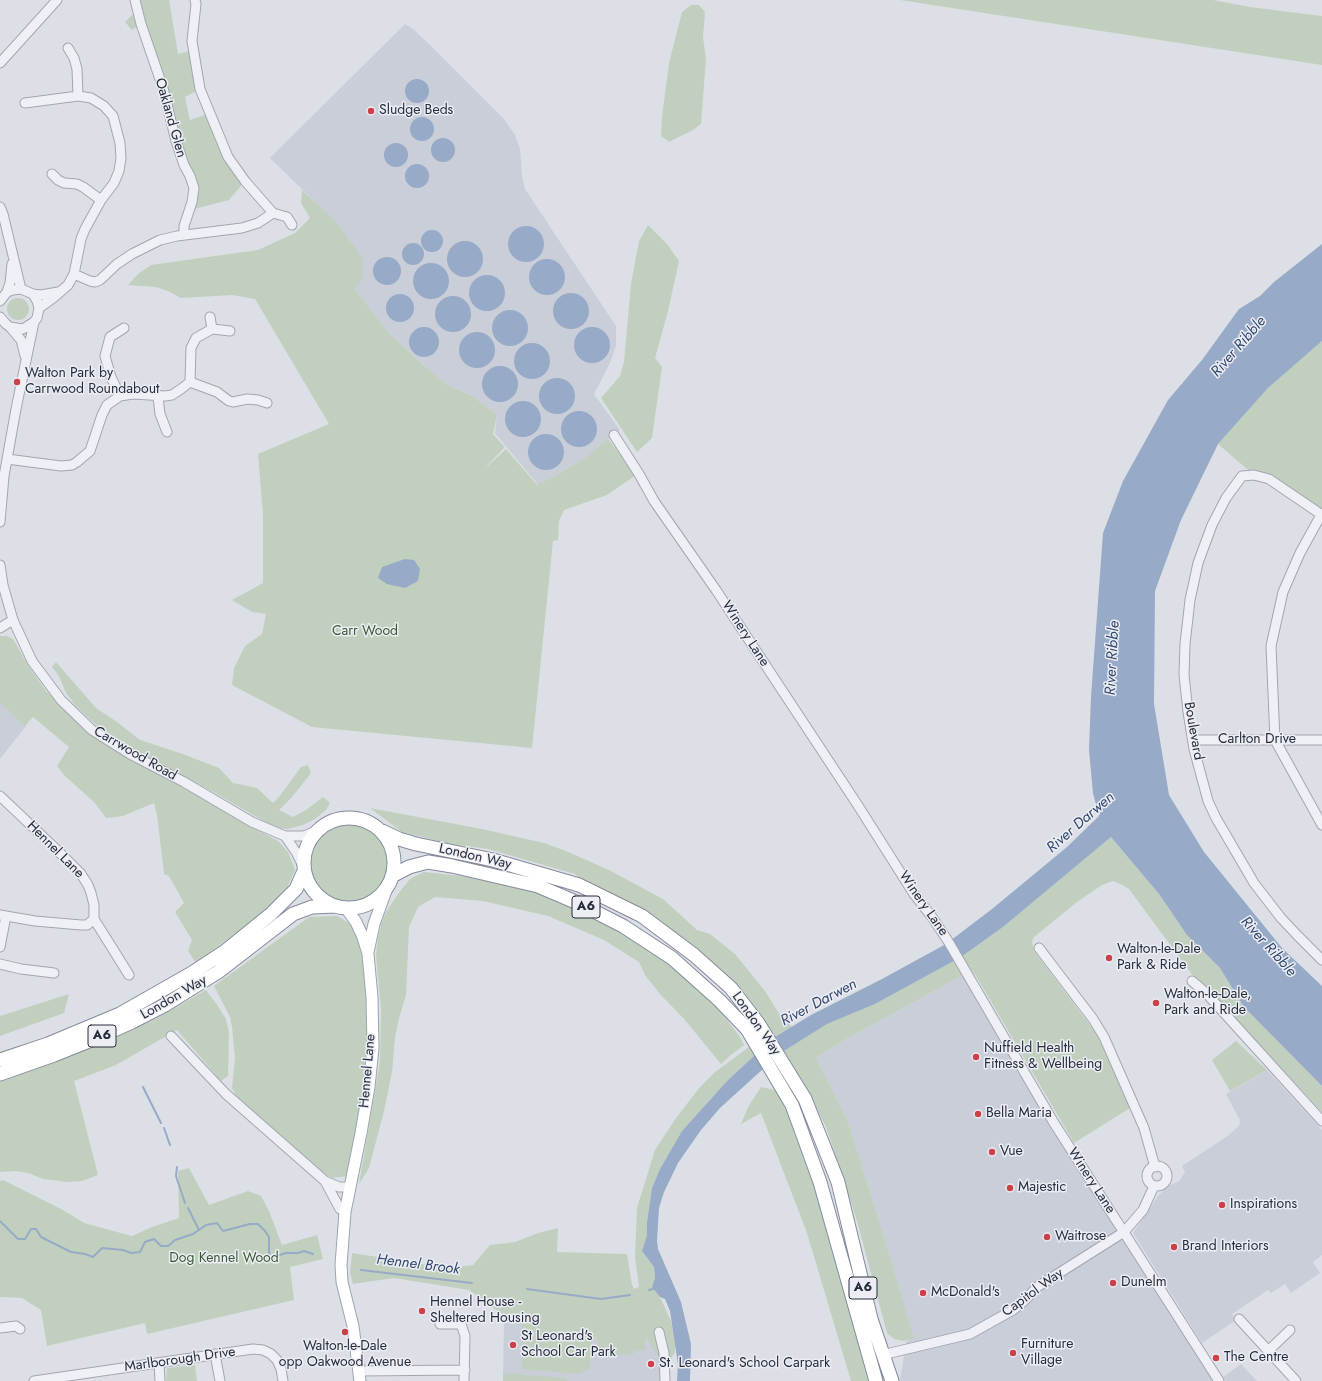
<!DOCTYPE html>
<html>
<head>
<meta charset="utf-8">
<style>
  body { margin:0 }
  canvas { display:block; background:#dcdfe6 }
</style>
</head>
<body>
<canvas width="1322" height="1381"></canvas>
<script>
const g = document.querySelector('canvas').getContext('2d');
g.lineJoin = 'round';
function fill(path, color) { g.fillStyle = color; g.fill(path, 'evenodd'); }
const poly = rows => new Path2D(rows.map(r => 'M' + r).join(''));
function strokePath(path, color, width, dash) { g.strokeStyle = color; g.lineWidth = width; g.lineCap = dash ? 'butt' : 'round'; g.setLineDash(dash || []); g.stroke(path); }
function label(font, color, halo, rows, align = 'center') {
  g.font = font + ' Jost,sans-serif'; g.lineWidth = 3; g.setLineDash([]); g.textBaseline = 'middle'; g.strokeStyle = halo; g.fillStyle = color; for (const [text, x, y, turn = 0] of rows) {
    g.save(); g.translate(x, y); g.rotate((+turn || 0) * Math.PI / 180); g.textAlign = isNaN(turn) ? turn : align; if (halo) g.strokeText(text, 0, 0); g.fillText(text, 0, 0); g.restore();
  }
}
fill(poly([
  [405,24,413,29,430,45,504,119,515,135,520,149,522,176,525,189,616,326,616,346,610,363,594,394,620,430,588,456,555,476,538,485,495,433,497,415,474,397,446,384,422,364,388,332,361,299,354,289,314,201,270,158],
  [0,701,26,726,0,759],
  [963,975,1214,1381,900,1381,906,1342,913,1336,884,1237,848,1122,816,1058,843,1041],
  [1267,1070,1322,1130,1322,1255,1313,1262,1320,1273,1291,1293,1285,1284,1271,1293,1268,1290,1232,1314,1236,1320,1202,1343,1133,1233,1158,1196,1168,1186,1179,1181,1185,1172,1182,1166,1229,1135,1239,1126,1240,1120,1226,1094],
  [504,1318,531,1324,562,1326,650,1322,662,1363,663,1381,503,1381],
  [1241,1364,1257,1381,1226,1381,1223,1377]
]), '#caced8');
fill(poly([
  [135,0,169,0,178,54,194,50,200,89,185,97,190,120,210,113,245,181,229,200,194,209,193,188,141,24,132,30,125,22,136,11],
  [900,0,1213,0,1250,7,1322,16,1322,65],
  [691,5,699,5,705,12,703,37,706,59,701,124,693,130,669,142,661,136,662,117,669,63,682,12],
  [302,190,337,223,363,259,362,280,354,289,388,332,422,364,446,384,474,397,497,415,493,434,505,447,482,471,506,449,537,485,555,476,588,456,608,439,636,475,607,495,564,510,559,521,558,540,553,541,532,748,312,727,232,685,234,668,245,646,262,634,266,614,252,612,232,600,263,583,263,515,258,454,329,424,255,299,232,295,181,298,168,291,156,287,128,285,138,274,151,265,258,250,295,233,310,218,301,203],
  [648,225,667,244,679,261,668,311,655,358,662,367,652,438,637,452,601,398,620,376,624,362,631,284,639,241],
  '7 309a11 11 0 1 1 22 0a11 11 0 1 1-22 0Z',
  [1322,341,1322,515,1254,475,1218,444,1268,388],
  [0,636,7,636,13,639,29,667,46,691,82,725,100,740,136,763,212,803,235,818,278,841,288,852,295,870,287,888,271,905,253,920,196,963,188,951,192,940,175,912,184,903,169,876,164,874,157,815,154,803,123,816,106,818,94,802,65,776,57,766,69,747,33,717,25,726,0,703],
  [56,662,96,708,117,722,140,740,180,753,219,768,233,783,257,788,273,803,279,797,301,767,308,765,311,773,292,797,279,810,293,817,306,810,323,797,330,803,326,810,315,819,303,825,287,829,279,828,267,823,217,794,133,749,95,724,75,705,66,693,59,676,52,667],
  [370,808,482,829,544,843,566,851,609,870,663,899,697,930,710,934,735,954,765,991,778,1012,792,1027,775,1037,754,1007,637,907,579,878,575,874,488,849,451,844,402,832],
  '311 863a38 38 0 1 1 76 0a38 38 0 1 1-76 0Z',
  [1111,837,1159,894,1187,935,1220,968,1244,1007,1322,1086,1322,1112,1209,990,1194,977,1129,889,1123,885,1113,881,1102,885,1077,902,1034,937,1032,941,1034,951,1098,1036,1130,1108,1074,1143,976,976,961,957,1003,927],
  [424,872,461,876,524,888,584,912,605,922,637,942,676,970,721,1012,740,1037,744,1045,731,1055,721,1064,685,1020,660,994,645,975,639,962,604,940,548,916,483,901,435,897,418,907,409,927,406,995,398,1022,395,1038,392,1072,384,1111,369,1168,359,1184,380,1061,381,1009,376,954,378,937,382,922,386,912,398,894,410,879],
  [337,916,353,925,363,950,370,1030,366,1070,349,1176,332,1178,319,1170,237,1097,232,1088,235,1058,232,1027,230,1017,214,986,309,917],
  [955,960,963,975,843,1041,816,1058,848,1122,884,1237,914,1338,904,1341,894,1339,887,1333,857,1221,826,1127,800,1077,784,1051,827,1024,875,1004],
  [206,990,218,1006,226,1019,229,1032,228,1076,221,1081,177,1030,116,1065,74,1081,98,1175,82,1181,67,1182,43,1179,28,1173,16,1171,0,1172,0,1081,76,1054,150,1022],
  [69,994,64,1013,0,1036,0,1016],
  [1236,1041,1267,1070,1230,1091,1212,1060],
  [749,1047,755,1055,728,1080,682,1131,660,1169,652,1188,647,1222,647,1235,642,1251,654,1267,655,1278,652,1287,660,1297,671,1321,675,1345,675,1352,671,1359,657,1355,645,1335,645,1351,634,1350,634,1354,597,1355,597,1337,595,1336,590,1346,590,1368,579,1374,522,1369,522,1322,539,1324,503,1315,469,1290,394,1278,353,1284,350,1273,352,1253,447,1268,473,1265,490,1245,515,1242,538,1233,558,1228,557,1252,627,1254,632,1285,634,1289,639,1287,635,1257,637,1208,655,1150,676,1118,700,1087,715,1072],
  [761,1087,775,1090,793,1120,835,1252,872,1381,851,1381,807,1233,761,1113,741,1124,748,1107],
  [189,1168,209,1205,248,1191,261,1196,269,1211,282,1245,317,1235,323,1259,290,1267,294,1300,147,1334,145,1323,47,1346,41,1310,22,1298,0,1297,0,1181,3,1180,63,1210,84,1223,132,1236,152,1227,179,1218,178,1171],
  [195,1365,197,1381,166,1381,167,1368],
  [503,1373,567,1378,567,1381,503,1381]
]), '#c1d0be');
fill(poly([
  '405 91a12 12 0 1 1 24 0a12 12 0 1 1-24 0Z',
  '410 129a12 12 0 1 1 24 0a12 12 0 1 1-24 0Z',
  '431 150a12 12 0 1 1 24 0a12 12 0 1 1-24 0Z',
  '384 155a12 12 0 1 1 24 0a12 12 0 1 1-24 0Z',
  '405 176a12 12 0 1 1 24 0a12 12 0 1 1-24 0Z',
  '508 244a18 18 0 1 1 36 0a18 18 0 1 1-36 0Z',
  '421 241a11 11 0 1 1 22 0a11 11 0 1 1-22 0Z',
  '447 259a18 18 0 1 1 36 0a18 18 0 1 1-36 0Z',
  '402 254a11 11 0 1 1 22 0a11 11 0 1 1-22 0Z',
  [1322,244,1322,341,1268,388,1218,444,1181,520,1155,591,1154,704,1169,795,1204,852,1282,948,1322,986,1322,1086,1244,1007,1220,968,1187,935,1159,894,1111,837,1003,927,961,957,875,1004,827,1024,784,1051,775,1037,811,1015,882,979,946,944,992,909,1067,847,1099,816,1093,793,1089,750,1091,697,1103,533,1123,481,1168,400,1202,360,1239,309,1260,296,1274,282],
  '373 271a14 14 0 1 1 28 0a14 14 0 1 1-28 0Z',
  '529 277a18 18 0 1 1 36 0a18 18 0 1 1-36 0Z',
  '413 281a18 18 0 1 1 36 0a18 18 0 1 1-36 0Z',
  '469 293a18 18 0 1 1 36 0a18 18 0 1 1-36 0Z',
  '553 311a18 18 0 1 1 36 0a18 18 0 1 1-36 0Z',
  '386 308a14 14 0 1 1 28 0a14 14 0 1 1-28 0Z',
  '435 314a18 18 0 1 1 36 0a18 18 0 1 1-36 0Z',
  '492 328a18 18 0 1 1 36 0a18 18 0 1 1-36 0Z',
  '409 342a15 15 0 1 1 30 0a15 15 0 1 1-30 0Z',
  '574 345a18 18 0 1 1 36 0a18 18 0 1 1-36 0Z',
  '459 350a18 18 0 1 1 36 0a18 18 0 1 1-36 0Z',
  '514 361a18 18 0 1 1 36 0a18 18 0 1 1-36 0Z',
  '482 384a18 18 0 1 1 36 0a18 18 0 1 1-36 0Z',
  '539 396a18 18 0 1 1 36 0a18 18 0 1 1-36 0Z',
  '505 419a18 18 0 1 1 36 0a18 18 0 1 1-36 0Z',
  '561 429a18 18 0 1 1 36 0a18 18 0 1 1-36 0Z',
  '528 452a18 18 0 1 1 36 0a18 18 0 1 1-36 0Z',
  [405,559,414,560,420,569,418,581,405,588,387,584,378,578,382,567],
  [755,1055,763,1069,720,1108,701,1130,678,1163,664,1192,659,1208,657,1241,658,1249,681,1302,691,1344,690,1381,677,1381,678,1365,670,1311,665,1299,660,1297,652,1287,655,1278,654,1267,642,1251,647,1235,647,1222,652,1188,660,1169,682,1131,728,1080]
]), '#97aac7');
strokePath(poly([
  [143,1087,161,1123],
  [164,1128,170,1145],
  [177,1167,176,1176,185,1203],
  [188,1208,199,1230],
  [0,1221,18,1239,25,1239,31,1229,36,1229,41,1237,71,1252,85,1254,93,1257,102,1248,123,1250,131,1253,140,1252,145,1242,154,1239,161,1246,168,1246,175,1240,193,1234,206,1225,217,1223,223,1231,250,1224,258,1224,265,1231,269,1237,269,1255,273,1257,286,1253,298,1253,304,1251,313,1254],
  [361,1270,472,1283],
  [527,1289,601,1299,630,1295],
  [649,1290,656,1288]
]), '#97aac7', 2);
const minor = poly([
  [135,0,141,24,163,88,176,141,184,165,190,176,194,188,192,202,184,226,184,235],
  [195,0,196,4,192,41,200,89,228,157,245,181,273,213,287,217,292,225],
  [68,48,74,58,77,69,78,96],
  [0,63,57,0],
  [25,103,78,96,91,98,104,106,113,116,120,143,121,158,119,171,114,183,101,200,85,229,81,239,74,274,68,285,53,298,39,308],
  [52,174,58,180,64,183,77,184,83,187,101,200],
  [0,207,3,214,21,289],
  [74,274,90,281,95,282,100,280,117,264,132,254,160,240,177,236,242,228,258,223,273,213],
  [7,292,10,283,12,264],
  [33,294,41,295,58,292],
  [0,301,7,292,13,290,21,289,33,294,37,301,39,308,37,318,34,322,23,329,10,327,6,324,0,317],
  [210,317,212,329],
  [10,327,21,340,25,356],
  [190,382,217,392,229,401,233,402,247,399,258,400,267,403],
  [120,396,111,377,105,356,110,337,124,328],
  [158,397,160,414,167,432],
  [614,435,639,474,654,501,716,590,857,804,914,894,932,917,948,941,1054,1123,1219,1381],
  [7,459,61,466,72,465,77,462,90,451,102,415,107,405,120,396,133,394,165,396,172,395,181,389,190,382,191,348,196,338,212,329,230,331],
  [1321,515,1300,553,1283,592,1271,646,1275,740,1322,825],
  [1322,515,1269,479,1254,475,1242,476,1226,498,1212,525,1198,563,1190,600,1185,644,1184,675,1188,712,1194,749,1208,801,1216,818,1254,883,1281,918,1298,936,1322,960],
  [0,522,4,476,16,409,34,322],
  [0,565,3,585,13,620,32,661,61,700,92,730,130,754,184,782,252,822,285,836,304,836,316,831],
  [0,628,13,620],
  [1193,740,1322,740],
  [0,796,57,850,81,874,88,885,91,893,94,905,94,919,129,975],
  [285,836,296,852,304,868],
  [0,915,35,921,81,925,87,925,94,919],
  [0,947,6,916],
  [1039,948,1093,1019,1104,1037,1144,1128,1155,1167],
  [0,964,21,969,54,973],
  [1192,981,1206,993,1322,1121],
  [171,1036,226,1094,325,1181,339,1187,349,1187],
  '1147 1176a10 10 0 1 1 20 0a10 10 0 1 1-20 0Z',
  [325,1181,340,1209,345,1212],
  [1239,1319,1296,1381],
  [440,1324,461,1324,465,1336,464,1381],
  [0,1328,16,1326,20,1329],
  [659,1332,664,1353,665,1381],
  [1268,1351,1290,1330],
  [215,1354,220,1381],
  [882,1355,970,1334,1013,1310,1023,1302,1037,1287,1124,1232,1143,1210,1154,1186],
  [159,1363,160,1381],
  [359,1371,465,1370],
  [34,1381,253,1349,263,1350,271,1354,277,1360,281,1369,283,1381]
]);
const major = poly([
  [346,908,356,922,363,937,368,954,372,997,373,1048,369,1087,361,1133,345,1212,341,1265,342,1282,353,1326,360,1381],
  [368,952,374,924,387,888]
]);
const highway = poly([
  '304 863a45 45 0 1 1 90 0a45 45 0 1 1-90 0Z',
  [382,831,399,839,416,844,493,860,579,885,642,916,694,955,731,988,758,1023,805,1099,838,1182,871,1319,892,1381],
  [392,876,409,867,428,862,452,866,538,886,578,903,623,926,672,958,719,1000,747,1029,792,1105,820,1182,876,1381],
  [0,1060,48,1044,120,1014,192,973,224,952,271,914,296,889,304,871],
  [0,1074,54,1055,94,1039,132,1022,165,1005,218,972,293,914,312,907,336,906]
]);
strokePath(minor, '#a2a6b0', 11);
strokePath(major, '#9ca3b2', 13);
strokePath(highway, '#848b9d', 15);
strokePath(minor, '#eff0f5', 9);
strokePath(major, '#fff', 11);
strokePath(highway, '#fff', 13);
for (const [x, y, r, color] of [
  [371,111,4,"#cc4149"],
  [17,382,4,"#cc4149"],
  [1109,958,4,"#cc4149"],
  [1156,1003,4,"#cc4149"],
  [976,1057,4,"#cc4149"],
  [978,1114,4,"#cc4149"],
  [992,1152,4,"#cc4149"],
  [1010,1188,4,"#cc4149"],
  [1222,1205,4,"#cc4149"],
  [1047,1237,4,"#cc4149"],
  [1174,1247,4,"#cc4149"],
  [1113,1283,4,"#cc4149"],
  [923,1293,4,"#cc4149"],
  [422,1311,4,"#cc4149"],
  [345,1332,4,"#cc4149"],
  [513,1345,4,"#cc4149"],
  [1013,1353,4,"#cc4149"],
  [1216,1358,4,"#cc4149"],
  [651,1364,4,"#cc4149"]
]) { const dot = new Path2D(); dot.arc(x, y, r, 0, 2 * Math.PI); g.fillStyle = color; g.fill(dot); strokePath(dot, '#eceef4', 1.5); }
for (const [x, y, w] of [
  [586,907,28],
  [102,1036,28],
  [863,1288,28]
]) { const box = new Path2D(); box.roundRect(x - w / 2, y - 11, w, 22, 3); g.fillStyle = '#eceef4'; g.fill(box); strokePath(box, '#262c3c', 1); }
label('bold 13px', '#262c3c', null, [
  ["A6",586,907],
  ["A6",102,1036],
  ["A6",863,1288]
]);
label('14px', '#262c3c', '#eceef4', [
  ["Sludge Beds",379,111],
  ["Walton Park by",25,374],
  ["Carrwood Roundabout",25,390],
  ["Walton-le-Dale",1117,950],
  ["Park & Ride",1117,966],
  ["Walton-le-Dale,",1164,995],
  ["Park and Ride",1164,1011],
  ["Nuffield Health",984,1049],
  ["Fitness & Wellbeing",984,1065],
  ["Bella Maria",986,1114],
  ["Vue",1000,1152],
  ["Majestic",1018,1188],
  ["Inspirations",1230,1205],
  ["Waitrose",1055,1237],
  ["Brand Interiors",1182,1247],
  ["Dunelm",1121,1283],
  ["McDonald's",931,1293],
  ["Hennel House -",430,1303],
  ["Sheltered Housing",430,1319],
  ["St Leonard's",521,1337],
  ["School Car Park",521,1353],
  ["Furniture",1021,1345],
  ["Village",1021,1361],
  ["Walton-le-Dale",345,1347,"center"],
  ["opp Oakwood Avenue",345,1363,"center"],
  ["The Centre",1224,1358],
  ["St. Leonard's School Carpark",659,1364]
], 'left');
label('14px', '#262c3c', '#eceef4', [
  ["Oakland Glen",170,118,74],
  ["Winery Lane",745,634,57],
  ["Boulevard",1193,731,80],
  ["Carlton Drive",1257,740],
  ["Carrwood Road",135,754,30],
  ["Hennel Lane",55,850,45],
  ["London Way",475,857,13],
  ["Winery Lane",923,904,55],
  ["London Way",174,998,-30],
  ["London Way",756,1024,55],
  ["Hennel Lane",368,1071,-85],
  ["Winery Lane",1091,1181,57],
  ["Capitol Way",1033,1293,-36],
  ["Marlborough Drive",180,1360,-8]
]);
label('14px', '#375834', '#eceef4', [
  ["Carr Wood",365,632],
  ["Dog Kennel Wood",224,1259]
]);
label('italic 15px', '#314770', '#eceef4', [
  ["River Ribble",1239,347,-49],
  ["River Ribble",1113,658,-87],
  ["River Darwen",1081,823,-41],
  ["River Ribble",1268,947,48],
  ["River Darwen",819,1003,-28],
  ["Hennel Brook",418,1265,7]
]);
</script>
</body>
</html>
